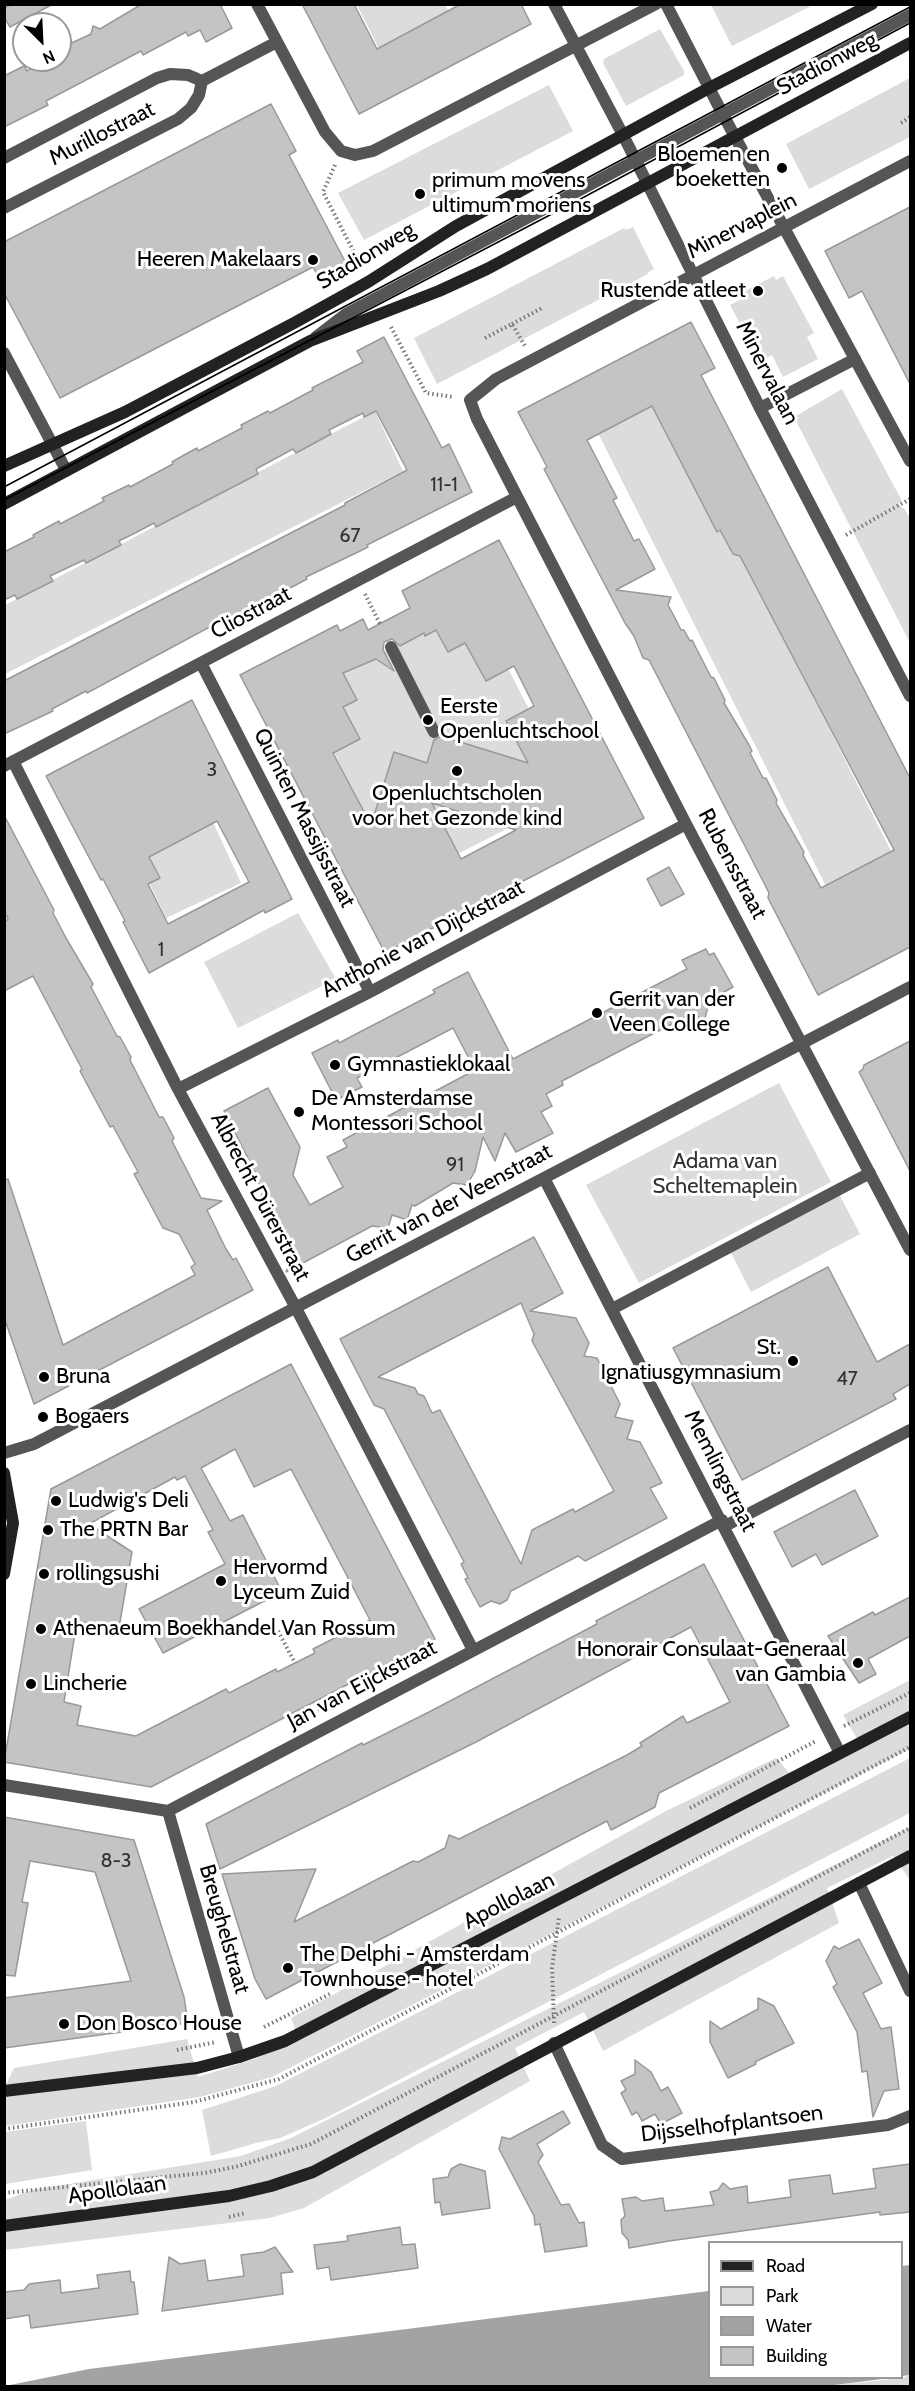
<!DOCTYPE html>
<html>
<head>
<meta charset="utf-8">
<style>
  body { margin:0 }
  #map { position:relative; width:915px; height:2391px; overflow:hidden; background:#fff; font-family:Cabin,sans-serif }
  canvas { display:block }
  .frame { position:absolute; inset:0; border:6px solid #000; pointer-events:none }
  .legend { position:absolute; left:708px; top:2241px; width:195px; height:138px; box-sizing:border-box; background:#fff; border:2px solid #999; margin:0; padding:8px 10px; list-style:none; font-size:18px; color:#000 }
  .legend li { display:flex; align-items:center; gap:12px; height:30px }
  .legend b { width:30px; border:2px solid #999 }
  .north { position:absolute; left:12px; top:12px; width:60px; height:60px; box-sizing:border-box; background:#fff; border:2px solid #999; border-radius:50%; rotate:156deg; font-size:16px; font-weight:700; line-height:24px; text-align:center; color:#000 }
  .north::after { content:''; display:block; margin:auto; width:21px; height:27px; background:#000; clip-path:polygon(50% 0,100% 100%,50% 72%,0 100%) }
</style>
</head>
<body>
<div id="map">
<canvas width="915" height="2391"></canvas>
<div class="frame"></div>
<ul class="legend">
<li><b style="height:8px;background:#222"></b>Road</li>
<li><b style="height:16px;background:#dcdcdc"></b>Park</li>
<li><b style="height:16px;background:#a3a3a3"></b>Water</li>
<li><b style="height:16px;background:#c4c4c4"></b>Building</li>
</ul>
<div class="north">N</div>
</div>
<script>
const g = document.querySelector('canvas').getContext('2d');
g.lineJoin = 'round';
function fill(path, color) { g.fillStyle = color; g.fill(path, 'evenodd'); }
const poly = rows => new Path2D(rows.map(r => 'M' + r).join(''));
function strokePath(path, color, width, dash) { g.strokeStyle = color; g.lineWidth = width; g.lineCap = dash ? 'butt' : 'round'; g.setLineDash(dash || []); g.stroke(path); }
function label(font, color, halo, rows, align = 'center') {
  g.font = font + ' Cabin,sans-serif'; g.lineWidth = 6; g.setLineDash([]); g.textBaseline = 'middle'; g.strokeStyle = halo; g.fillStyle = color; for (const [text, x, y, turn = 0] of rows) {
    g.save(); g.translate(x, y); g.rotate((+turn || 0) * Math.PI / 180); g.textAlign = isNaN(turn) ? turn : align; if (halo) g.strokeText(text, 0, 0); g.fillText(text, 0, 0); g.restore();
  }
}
fill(poly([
  [357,5,445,5,451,15,380,51],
  [711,5,813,5,732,46],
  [660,29,684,71,684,75,626,106,603,63,604,59],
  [910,78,910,137,809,189,786,144],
  [549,85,573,131,364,240,338,193],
  [633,227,654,269,647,273,648,274,437,384,414,338,624,228,626,230],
  [774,276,776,280,783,276,814,333,807,337,818,359,783,377,772,355,760,361,730,305,743,298,741,293],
  [842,389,902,501,899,503,902,508,904,508,910,519,910,643,794,417],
  [664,400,908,885,842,918,598,433],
  [375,411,403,471,5,674,5,605],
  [475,604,573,795,401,883,303,692],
  [104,787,207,809,241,883,166,918],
  [298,913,336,979,238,1028,204,962],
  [779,1083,831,1182,639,1283,586,1185],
  [838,1192,860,1234,751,1292,730,1251],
  [910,1680,910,1749,272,2077,200,2097,5,2126,5,2087,14,2068,187,2039,198,2077,257,2058,298,2037,291,2018,666,1811,776,1758,795,1779,860,1743,843,1715],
  [910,1758,910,1813,326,2118,280,2138,256,2143,211,2156,202,2110,276,2086],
  [910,1827,910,1880,893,1856,827,1888,839,1923,603,2051,584,2012,515,2048,530,2081,304,2208,270,2218,5,2250,5,2200,32,2190,241,2156,291,2138],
  [86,2121,92,2170,5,2184,5,2132],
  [910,2375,910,2386,827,2386,902,2378]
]), '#dcdcdc');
fill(poly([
  [910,2265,910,2375,902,2376,902,2266],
  [709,2291,710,2378,890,2378,827,2386,5,2386,89,2369]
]), '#a3a3a3');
const building = poly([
  [12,4,53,4,10,27,4,17,4,8,12,4],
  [142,4,220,4,232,28,206,42,200,30,188,36,186,32,143,55,141,51,46,101,48,105,4,127,4,76,24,66,27,71,41,60,60,60,60,50,66,48,65,46,91,34,93,26,100,29,142,4],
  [302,4,354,4,377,49,461,4,521,4,531,24,359,114,302,4],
  [271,104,296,151,289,155,347,265,320,280,313,267,60,398,4,293,4,242,271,104],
  [910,207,910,384,862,291,849,298,825,251,910,207],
  [691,322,715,368,701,375,910,778,910,947,818,995,768,898,769,893,765,885,649,660,643,658,634,636,625,623,544,469,547,467,518,412,691,322],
  [652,406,717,532,720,530,733,554,740,556,894,850,821,888,803,855,804,852,776,803,777,800,766,778,763,778,750,753,752,751,749,745,724,703,725,700,714,678,711,677,692,640,690,641,684,630,681,630,674,616,668,605,671,597,616,590,655,569,639,539,634,541,613,500,617,498,587,440,652,406],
  [384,337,442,448,449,444,472,492,367,545,368,547,356,553,306,577,307,579,294,586,244,609,246,611,218,625,217,623,87,693,86,691,52,709,53,711,4,734,4,681,345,505,345,503,407,470,376,411,364,417,363,413,329,430,331,434,296,453,293,449,256,469,258,474,156,527,154,523,137,532,119,541,121,545,86,563,84,560,50,576,53,581,17,599,15,595,4,600,4,552,34,537,33,535,59,521,60,524,104,501,102,498,129,485,130,487,173,464,172,462,184,455,197,448,198,451,242,428,241,425,268,411,270,413,313,390,312,388,363,362,357,351,384,337],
  [499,540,644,818,385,953,240,675,337,625,340,631,363,619,368,630,410,608,402,591,499,540],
  [436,630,448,652,465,643,486,681,514,666,534,706,506,721,528,763,441,736,434,740,427,763,394,752,371,825,333,753,360,739,343,707,357,700,343,673,376,659,394,671,383,650,384,642,392,639,400,646,424,633,425,636,436,630],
  [432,803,516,830,461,859,432,803],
  [192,700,292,899,265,913,264,910,149,973,123,922,125,921,103,879,101,880,46,776,192,700],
  [217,821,249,882,168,924,148,884,160,878,149,857,217,821],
  [4,815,54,910,53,913,66,938,93,984,91,987,117,1036,120,1037,131,1057,130,1060,159,1117,163,1117,174,1138,172,1141,201,1198,222,1201,207,1210,226,1249,233,1260,236,1258,253,1290,34,1404,4,1317,4,1180,8,1179,63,1345,195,1275,191,1267,195,1264,179,1234,163,1228,134,1174,138,1172,113,1126,110,1127,80,1071,82,1069,33,976,4,991,4,923,8,919,4,910,4,815],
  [669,867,684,894,661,906,647,879,669,867],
  [706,949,709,955,714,953,733,987,710,1000,703,1025,695,1012,562,1081,563,1085,546,1094,552,1106,541,1112,553,1133,516,1152,505,1133,495,1161,483,1137,475,1171,467,1185,453,1183,415,1206,412,1205,407,1220,392,1215,388,1228,372,1226,286,1272,294,1252,268,1203,259,1201,263,1192,254,1175,256,1174,224,1111,268,1088,300,1147,293,1175,310,1205,343,1187,327,1157,347,1147,343,1140,475,1070,453,1028,357,1078,362,1087,336,1100,312,1053,338,1040,339,1043,358,1033,435,993,433,990,468,972,513,1059,687,969,682,960,706,949],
  [910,1041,910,1171,859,1072,863,1069,864,1065,910,1041],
  [534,1237,563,1293,530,1311,576,1318,589,1343,584,1356,597,1358,620,1404,615,1417,633,1421,627,1439,640,1442,662,1483,650,1488,667,1518,585,1561,578,1556,511,1591,507,1600,500,1604,491,1601,480,1607,465,1579,468,1578,461,1564,464,1562,384,1409,374,1405,340,1339,534,1237],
  [521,1303,534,1334,532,1341,614,1491,575,1512,573,1509,532,1530,521,1564,440,1410,432,1413,424,1396,418,1394,415,1388,378,1377,521,1303],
  [828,1267,877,1362,910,1344,910,1384,893,1394,896,1399,742,1480,673,1348,828,1267],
  [291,1364,435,1639,151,1787,4,1762,51,1489,291,1364],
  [235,1449,254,1487,291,1469,370,1620,313,1649,315,1653,277,1672,276,1669,229,1693,226,1689,136,1736,77,1725,81,1706,64,1702,77,1621,119,1628,132,1552,89,1524,175,1477,177,1480,185,1476,213,1530,208,1532,225,1564,139,1609,163,1653,282,1592,243,1515,230,1521,201,1468,235,1449],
  [855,1490,878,1536,822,1565,816,1554,792,1567,774,1532,855,1490],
  [704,1564,789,1726,659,1793,655,1807,611,1830,607,1821,266,1999,255,1979,222,1874,316,1869,294,1922,413,1861,418,1862,445,1848,449,1835,459,1839,627,1755,642,1746,640,1743,683,1716,687,1723,730,1702,691,1627,476,1742,220,1869,206,1824,362,1743,363,1745,429,1712,597,1624,596,1621,704,1564],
  [910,1597,910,1636,868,1659,876,1674,859,1683,828,1636,873,1612,875,1615,910,1597],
  [4,1817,134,1840,184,1997,188,2023,4,2048,4,1998,131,1981,95,1872,30,1861,22,1902,28,1903,15,1976,4,1975,4,1817],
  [859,1939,882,1983,863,1993,881,2029,891,2027,899,2089,884,2091,873,2117,867,2071,862,2072,857,2032,833,1987,837,1984,826,1961,834,1946,839,1949,859,1939],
  [758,1998,774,2006,794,2043,755,2062,756,2064,728,2078,710,2042,710,2021,721,2029,758,2009,758,1998],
  [635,2060,651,2072,661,2091,668,2087,682,2113,661,2124,655,2114,642,2121,637,2112,632,2115,621,2093,626,2090,621,2081,635,2074,635,2060],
  [563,2111,570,2123,537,2144,543,2155,538,2162,561,2205,569,2204,579,2223,584,2222,587,2246,545,2252,540,2224,535,2225,534,2216,499,2149,502,2137,510,2139,563,2111],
  [460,2164,485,2171,490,2208,442,2215,440,2202,435,2203,433,2179,448,2177,451,2169,460,2164],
  [910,2164,910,2212,880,2215,880,2212,669,2241,629,2248,628,2240,622,2233,621,2220,625,2216,622,2199,636,2197,642,2201,663,2198,665,2211,714,2205,710,2192,718,2190,723,2183,730,2189,747,2186,748,2203,791,2197,789,2180,830,2175,833,2194,876,2188,873,2169,910,2164],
  [400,2227,402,2245,415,2244,418,2268,331,2280,329,2267,317,2269,314,2245,348,2241,347,2236,400,2227],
  [275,2247,293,2272,281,2273,283,2294,162,2311,169,2257,180,2264,205,2260,208,2281,244,2276,241,2255,264,2252,275,2247],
  [130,2271,131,2282,134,2282,138,2314,31,2328,29,2315,4,2319,4,2292,24,2290,29,2284,60,2280,61,2293,99,2288,97,2275,130,2271]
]);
fill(building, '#c4c4c4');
strokePath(building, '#999', 1.5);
strokePath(poly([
  [901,123,910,117],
  [335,165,323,192,361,266],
  [512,324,542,308],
  [391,327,426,393,454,397],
  [485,338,512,324,525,346],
  [846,535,910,499],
  [365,594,380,624],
  [278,1631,295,1663],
  [315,1701,321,1712],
  [844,1726,910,1693],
  [690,1808,816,1741],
  [554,2023,552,1968,559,1917],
  [264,2027,332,1993],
  [177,2050,216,2042],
  [4,2129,194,2102,279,2079,910,1747],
  [4,2193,204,2173,235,2167,311,2144,910,1828],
  [229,2217,245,2213]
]), '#777', 4, [1.5, 3]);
strokePath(poly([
  [316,337,346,314,910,15],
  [760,408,855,359],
  [391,647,434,732]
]), '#555', 12);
strokePath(poly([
  [257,4,325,132,341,151,355,155,373,151,656,4],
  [554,4,623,135,760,408,910,696],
  [666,4,720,109,910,461],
  [4,158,157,78,170,74,188,75,202,81],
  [910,161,496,379,470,400,477,419,686,824,910,1250],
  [4,208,178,119,191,108,199,95,202,81,277,42],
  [4,353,66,470],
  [201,663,370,992],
  [13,761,178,1089,296,1308,473,1650],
  [4,766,517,497],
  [178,1089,370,992,686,824],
  [544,1178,840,1753],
  [612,1309,870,1173],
  [4,1453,34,1444,910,987],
  [725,1526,910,1430],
  [4,1785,168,1811,722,1520],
  [168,1811,239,2057],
  [859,1883,910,1991],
  [554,2043,602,2145,622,2159,888,2125,910,2116]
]), '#555', 12);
strokePath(poly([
  [4,466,125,412,294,323,368,282,456,226,709,88,872,4],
  [4,504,310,341,439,291,487,269,910,43],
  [4,1473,13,1523,4,1574],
  [4,2091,197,2068,239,2057,285,2041,910,1717],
  [4,2226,229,2196,271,2186,313,2172,910,1856]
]), '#222', 12);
strokePath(poly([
  [4,487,910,7],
  [4,500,571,204,910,23]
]), '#000', 1.5);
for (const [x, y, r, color] of [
  [782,168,6,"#000"],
  [420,194,6,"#000"],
  [313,260,6,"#000"],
  [758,291,6,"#000"],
  [428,720,6,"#000"],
  [457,771,6,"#000"],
  [597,1013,6,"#000"],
  [335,1065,6,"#000"],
  [299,1112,6,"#000"],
  [793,1361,6,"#000"],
  [44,1377,6,"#000"],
  [43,1417,6,"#000"],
  [56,1501,6,"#000"],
  [48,1530,6,"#000"],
  [44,1574,6,"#000"],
  [221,1581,6,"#000"],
  [41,1629,6,"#000"],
  [858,1663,6,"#000"],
  [31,1684,6,"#000"],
  [288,1968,6,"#000"],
  [64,2024,6,"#000"]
]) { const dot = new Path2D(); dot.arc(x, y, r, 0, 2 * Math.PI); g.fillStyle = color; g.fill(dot); strokePath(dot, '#fff', 2); }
label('20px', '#313131', null, [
  ["11-1",444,485],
  ["67",350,536],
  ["3",212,770],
  ["1",161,950],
  ["91",455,1165],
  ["47",847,1379],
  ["8-3",116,1861]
]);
label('22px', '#000', '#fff', [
  ["Stadionweg",827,64,-28],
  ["Murillostraat",102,134,-27],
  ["Minervaplein",742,226,-27],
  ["Stadionweg",366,256,-31],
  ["Minervalaan",767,373,63],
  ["Cliostraat",251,613,-28],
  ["Quinten Massijsstraat",304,818,63],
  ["Rubensstraat",732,864,62],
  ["Anthonie van Dijckstraat",423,939,-28],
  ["Albrecht Dürerstraat",260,1197,62],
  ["Gerrit van der Veenstraat",449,1204,-28],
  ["Memlingstraat",720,1471,63],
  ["Jan van Eijckstraat",362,1685,-28],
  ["Apollolaan",509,1901,-27],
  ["Breughelstraat",224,1929,74],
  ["Dijsselhofplantsoen",732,2124,-7],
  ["Apollolaan",117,2190,-8]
]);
label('22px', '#000', '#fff', [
  ["Bloemen en",770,155,"right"],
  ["boeketten",770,180,"right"],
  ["primum movens",432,181],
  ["ultimum moriens",432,206],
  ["Heeren Makelaars",301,260,"right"],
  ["Rustende atleet",746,291,"right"],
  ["Eerste",440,707],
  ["Openluchtschool",440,732],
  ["Openluchtscholen",457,794,"center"],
  ["voor het Gezonde kind",457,819,"center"],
  ["Gerrit van der",609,1000],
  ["Veen College",609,1025],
  ["Gymnastieklokaal",347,1065],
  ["De Amsterdamse",311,1099],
  ["Montessori School",311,1124],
  ["St.",781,1348,"right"],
  ["Ignatiusgymnasium",781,1373,"right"],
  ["Bruna",56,1377],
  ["Bogaers",55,1417],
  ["Ludwig's Deli",68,1501],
  ["The PRTN Bar",60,1530],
  ["Hervormd",233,1568],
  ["Lyceum Zuid",233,1593],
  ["rollingsushi",56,1574],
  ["Athenaeum Boekhandel Van Rossum",53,1629],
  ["Honorair Consulaat-Generaal",846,1650,"right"],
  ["van Gambia",846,1675,"right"],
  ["Lincherie",43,1684],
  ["The Delphi - Amsterdam",300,1955],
  ["Townhouse - hotel",300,1980],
  ["Don Bosco House",76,2024]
], 'left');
label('22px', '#333', '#fff', [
  ["Adama van",725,1162],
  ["Scheltemaplein",725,1187]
]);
</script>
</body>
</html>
